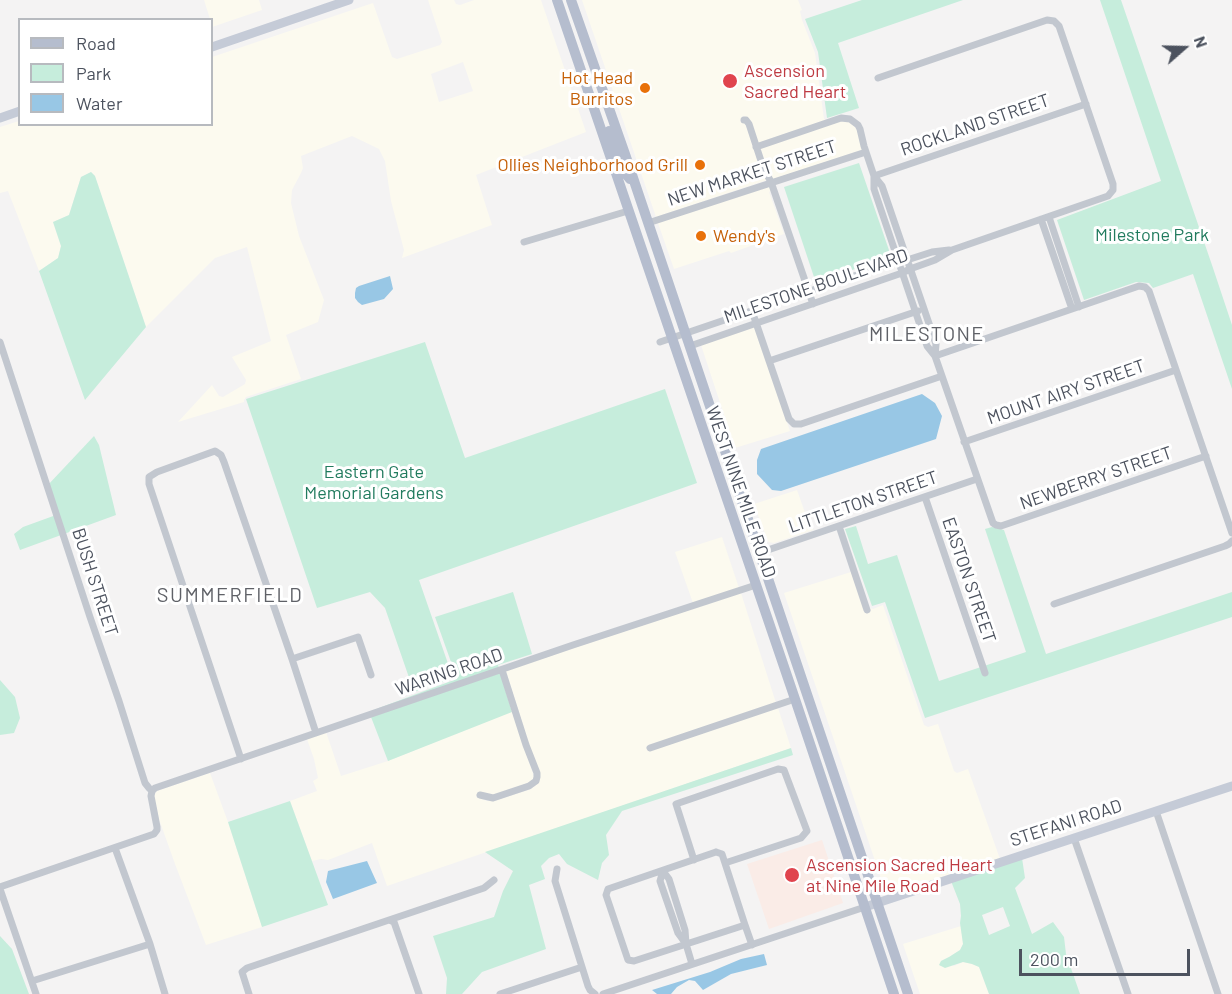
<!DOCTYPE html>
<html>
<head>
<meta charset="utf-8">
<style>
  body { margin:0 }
  #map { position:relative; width:1232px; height:994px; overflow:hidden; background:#f4f3f3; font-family:Barlow,sans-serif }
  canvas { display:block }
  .legend { position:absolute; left:18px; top:18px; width:195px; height:108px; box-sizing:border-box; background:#fff; border:2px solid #b7babf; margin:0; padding:8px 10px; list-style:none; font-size:18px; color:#4c525e }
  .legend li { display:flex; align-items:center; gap:12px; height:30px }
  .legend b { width:30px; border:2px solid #b7babf }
  .north { position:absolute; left:1154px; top:18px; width:60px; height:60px; -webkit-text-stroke:4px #fff; paint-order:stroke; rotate:70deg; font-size:16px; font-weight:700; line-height:24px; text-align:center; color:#4c525e }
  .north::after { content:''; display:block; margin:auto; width:21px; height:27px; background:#4c525e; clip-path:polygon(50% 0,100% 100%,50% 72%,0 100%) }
  .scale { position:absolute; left:1019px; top:949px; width:171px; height:27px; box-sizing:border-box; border:3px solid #4c525e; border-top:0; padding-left:8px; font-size:18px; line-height:21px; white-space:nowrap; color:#4c525e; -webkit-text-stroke:4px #fff; paint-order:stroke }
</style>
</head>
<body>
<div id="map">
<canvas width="1232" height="994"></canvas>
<ul class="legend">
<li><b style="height:8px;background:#b5bdce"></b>Road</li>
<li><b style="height:16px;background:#c6eddc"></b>Park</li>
<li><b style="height:16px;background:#98c7e5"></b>Water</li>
</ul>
<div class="north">N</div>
<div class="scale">200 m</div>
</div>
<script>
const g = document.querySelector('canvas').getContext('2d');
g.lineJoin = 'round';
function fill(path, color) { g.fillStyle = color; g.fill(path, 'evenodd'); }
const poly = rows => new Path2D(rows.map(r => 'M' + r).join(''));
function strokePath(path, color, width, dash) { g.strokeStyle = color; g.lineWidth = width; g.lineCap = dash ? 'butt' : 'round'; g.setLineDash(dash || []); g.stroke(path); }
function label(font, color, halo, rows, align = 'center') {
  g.font = font + ' Barlow,sans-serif'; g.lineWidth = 6; g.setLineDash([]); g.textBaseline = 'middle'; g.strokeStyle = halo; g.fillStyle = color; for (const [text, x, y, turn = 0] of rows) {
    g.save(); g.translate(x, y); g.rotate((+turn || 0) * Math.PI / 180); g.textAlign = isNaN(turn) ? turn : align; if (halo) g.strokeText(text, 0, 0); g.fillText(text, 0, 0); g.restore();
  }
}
fill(poly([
  [204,0,259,0,262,10,212,27,212,20,210,19],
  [428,0,454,0,456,4,460,5,474,0,541,0,586,132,476,175,492,225,402,258,404,250,391,201,385,161,379,149,352,136,301,156,303,168,301,173,292,190,291,203,299,236,324,300,318,322,286,335,301,379,246,397,244,400,244,402,178,422,212,385,219,396,223,397,245,384,246,380,232,357,271,341,247,247,215,258,146,327,95,176,91,172,81,177,69,215,53,222,61,246,58,258,39,271,8,191,0,193,0,127,19,121,20,124,212,124,212,57,373,3,392,57,397,59,440,45,442,42],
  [463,62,473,91,439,102,431,74],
  [582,0,798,0,802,10,800,11,802,20,815,53,824,119,826,120,758,143,749,119,743,116,740,121,744,123,746,125,760,169,767,180,656,217],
  [841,121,849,122,855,127,857,130,862,150,773,179,767,166,760,148],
  [769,186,771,191,769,192,784,234,731,253,729,251,674,269,658,223],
  [754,327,790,431,735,448,701,345],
  [797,490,809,524,811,525,813,530,774,543,768,542,754,504],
  [722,537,739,588,693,603,675,552],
  [851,572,865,613,871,611,870,608,873,609,883,605,924,725,928,727,938,724,954,771,957,773,968,769,1000,859,887,896,784,593],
  [741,593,776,703,646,747,648,751,778,708,791,748,387,886,372,843,328,860,321,859,312,861,290,801,317,791,313,781,318,778,314,759,307,739,326,732,341,776,388,761,512,711,506,694,534,777,531,782,493,795,479,792,476,797,487,801,494,801,531,789,538,783,529,744,506,671,574,648],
  [210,773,228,822,262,927,206,945,175,864,159,819,154,796,157,791],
  [961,926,963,944,960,950,949,957,941,961,954,966,963,962,972,964,979,967,989,994,920,994,903,944]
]), '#fcfaef');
fill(poly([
  [822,840,843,903,769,929,747,864]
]), '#faece7');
fill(poly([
  [862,0,963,0,838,43,859,108,827,118,818,52,805,19],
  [1100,0,1121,0,1213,268,1232,325,1232,389,1193,274,1153,288,1149,283,1136,282,1084,300,1057,220,1161,181],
  [859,163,891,256,816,283,784,187],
  [91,172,95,176,146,327,85,400,39,271,58,258,61,246,53,222,69,215,81,177],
  [425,342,465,458,665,389,697,483,419,580,453,678,414,692,385,608,370,592,317,608,246,399],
  [94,436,99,445,116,515,20,550,14,534,23,527,56,515,47,486],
  [856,526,868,564,897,555,939,681,1026,652,985,529,992,527,1004,530,1046,654,1232,592,1232,617,925,718,885,602,872,606,845,529],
  [513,592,532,654,498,665,499,668,368,712,454,680,456,676,435,617],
  [500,673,512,712,388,761,371,717],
  [0,680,15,697,20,718,14,733,0,735],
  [791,748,793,755,622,811,606,835,609,855,602,863,598,880,567,864,559,854,549,858,541,866,545,879,529,885,546,949,482,972,462,994,446,994,447,978,433,936,494,917,503,891,513,871,485,852],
  [290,801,328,905,262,927,228,822],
  [1022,858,1025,878,1015,888,1032,934,1053,922,1064,937,1066,954,1080,994,989,994,979,967,972,964,963,962,945,968,939,965,941,961,949,957,960,950,963,944,960,923,961,916,960,904,951,881],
  [1003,907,1010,926,989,935,982,915],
  [0,936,12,949,29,994,0,994]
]), '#c6eddc');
fill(poly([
  [390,276,393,289,384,299,362,305,358,302,355,298,355,293,356,288,359,286],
  [922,394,935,403,942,416,936,439,781,491,772,490,757,474,757,460,761,449],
  [367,861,377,883,333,899,326,882,328,871],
  [764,954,767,965,731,974,703,990,695,981,689,980,677,987,671,994,657,994,652,990,710,972,741,959]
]), '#98c7e5');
strokePath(poly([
  [744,120,746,120,749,124,763,167,771,182,813,304],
  [756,147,841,118,850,119,858,125,860,129,864,146,874,176,882,186,936,344,935,356],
  [874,176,874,189,927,346,935,356,993,523,996,525,1001,526,1206,456],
  [874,176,1086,104],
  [1049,217,1079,307],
  [1041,219,1072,309],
  [648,223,866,152],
  [524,242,628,211],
  [752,311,789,419,794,424,801,424,942,376],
  [0,342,90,617,119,701,145,783,149,788,152,791],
  [660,342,898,261,907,260,932,252,949,250],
  [690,346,902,273,910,269,935,260,952,250,1108,196,1113,190,1113,184,1059,26,1054,21,1047,20,878,78],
  [935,356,1139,286,1145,287,1149,291,1232,533],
  [769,361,918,311],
  [964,442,1176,370],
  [925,497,985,673],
  [839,526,867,610],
  [759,553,977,479],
  [1054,604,1225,546,1229,544,1232,541],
  [292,659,358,637,371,675],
  [650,748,795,699],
  [241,759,149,484,149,477,157,472,215,451,221,455,224,462,292,659,316,733],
  [152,791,155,788,573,645,756,585],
  [480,795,493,798,529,786,536,781,537,777,537,773,526,745,502,670],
  [1156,811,1218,994],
  [1074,838,1128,994],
  [115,848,150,944,165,994],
  [716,852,722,854,745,925,634,961,628,960,606,895,608,889,716,852],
  [694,860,676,804,778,769,784,770,807,831,801,838,725,863],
  [557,869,555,881,588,986,590,990,595,994],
  [0,887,154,834,157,830,157,827,151,796,152,791],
  [0,889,36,994],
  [389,920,484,888,494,880],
  [745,925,752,945],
  [686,944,685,930,669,879,663,871,660,881,678,933,686,944,692,964],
  [32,981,150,944],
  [249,994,242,972,247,968,389,920,394,922,419,994],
  [500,994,582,967],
  [603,994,865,907]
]), '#c2c7cf', 7);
strokePath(poly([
  [212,47,349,0],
  [0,118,20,111],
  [865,907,1232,786]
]), '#c5cbd7', 9);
strokePath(poly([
  [557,0,795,699,894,994],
  [571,0,626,157,908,994],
  [609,131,621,168,630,179]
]), '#b5bdce', 10);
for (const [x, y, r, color] of [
  [730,81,8,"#e0444e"],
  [645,88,6,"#e8710a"],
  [700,165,6,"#e8710a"],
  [701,236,6,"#e8710a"],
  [792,875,8,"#e0444e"]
]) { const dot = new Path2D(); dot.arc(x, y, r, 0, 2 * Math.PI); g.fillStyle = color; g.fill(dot); strokePath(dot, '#fff', 2); }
label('18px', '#be3a42', '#fff', [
  ["Ascension",744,71],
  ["Sacred Heart",744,92],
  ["Ascension Sacred Heart",806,865],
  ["at Nine Mile Road",806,886]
], 'left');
label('18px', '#c56008', '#fff', [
  ["Hot Head",633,78],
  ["Burritos",633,99],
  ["Ollies Neighborhood Grill",688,165],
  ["Wendy's",713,236,"left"]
], 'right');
label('18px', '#4c525e', '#fff', [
  ["ROCKLAND STREET",975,125,-19],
  ["NEW MARKET STREET",752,173,-18],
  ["MILESTONE BOULEVARD",816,286,-19],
  ["MOUNT AIRY STREET",1066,392,-19],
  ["NEWBERRY STREET",1096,478,-19],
  ["WEST NINE MILE ROAD",741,492,71],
  ["LITTLETON STREET",863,502,-19],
  ["EASTON STREET",969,580,71],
  ["BUSH STREET",95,582,72],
  ["WARING ROAD",449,672,-19],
  ["STEFANI ROAD",1066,823,-18]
]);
label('18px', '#217b5e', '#fff', [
  ["Milestone Park",1152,235],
  ["Eastern Gate",374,472],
  ["Memorial Gardens",374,493]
]);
g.letterSpacing = '1.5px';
label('20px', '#5f6167', '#fff', [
  ["MILESTONE",927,334],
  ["SUMMERFIELD",230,595]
]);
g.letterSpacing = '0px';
</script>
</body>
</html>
